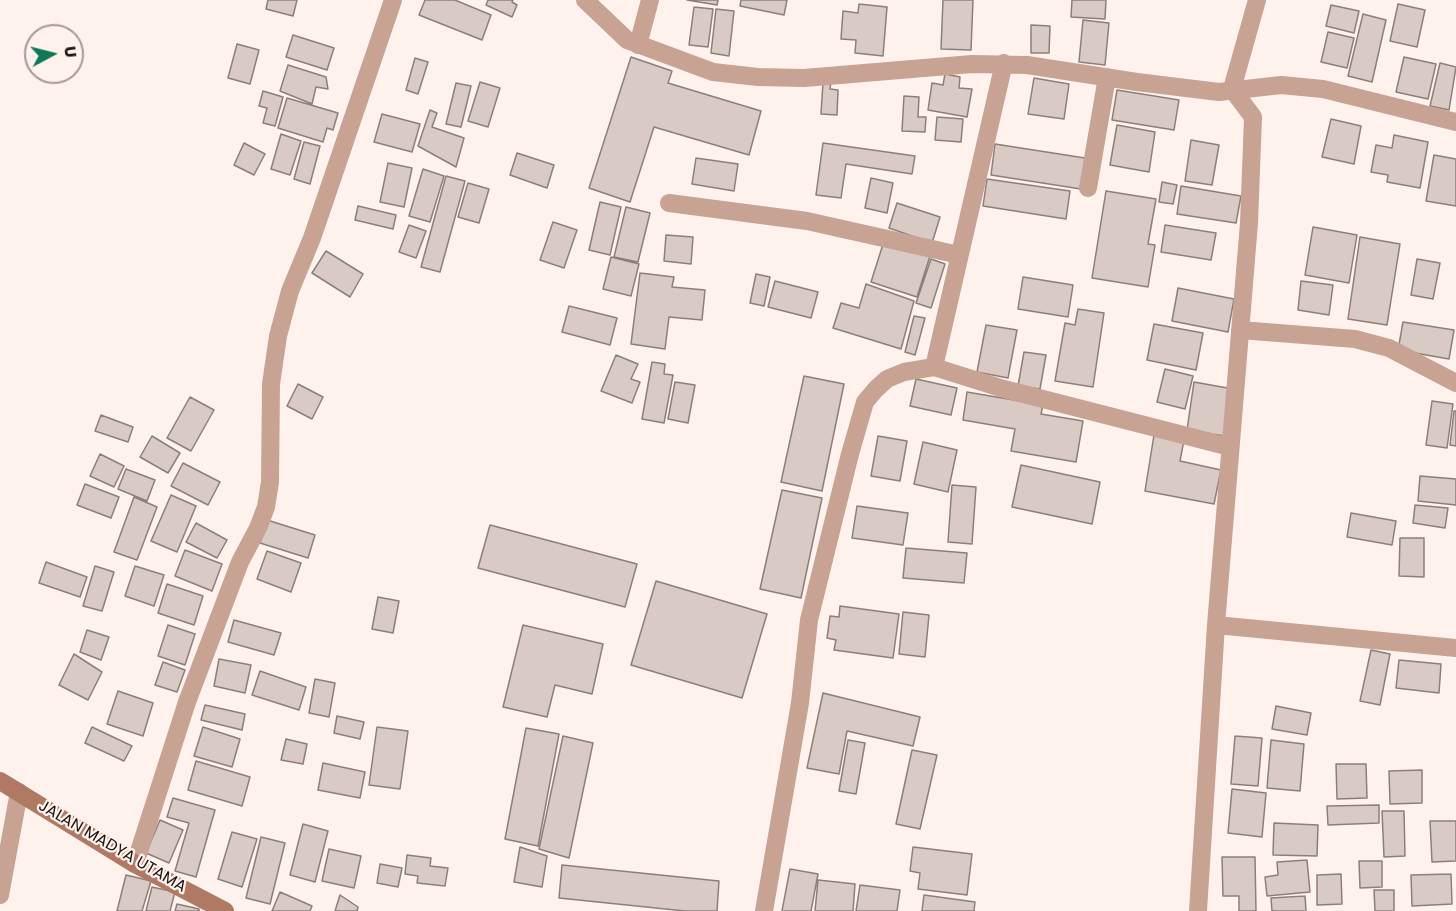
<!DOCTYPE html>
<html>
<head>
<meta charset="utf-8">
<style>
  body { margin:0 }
  #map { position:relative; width:1456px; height:911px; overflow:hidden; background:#fff2ed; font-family:Poppins,sans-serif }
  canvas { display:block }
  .north { position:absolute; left:24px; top:24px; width:60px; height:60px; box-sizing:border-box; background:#fff2ed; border:2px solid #a39995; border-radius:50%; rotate:83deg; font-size:16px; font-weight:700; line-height:24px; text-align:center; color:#1a1412 }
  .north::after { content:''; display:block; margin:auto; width:21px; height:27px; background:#0e7954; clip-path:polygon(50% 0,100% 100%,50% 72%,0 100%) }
</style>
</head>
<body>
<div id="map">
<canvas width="1456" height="911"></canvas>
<div class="north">U</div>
</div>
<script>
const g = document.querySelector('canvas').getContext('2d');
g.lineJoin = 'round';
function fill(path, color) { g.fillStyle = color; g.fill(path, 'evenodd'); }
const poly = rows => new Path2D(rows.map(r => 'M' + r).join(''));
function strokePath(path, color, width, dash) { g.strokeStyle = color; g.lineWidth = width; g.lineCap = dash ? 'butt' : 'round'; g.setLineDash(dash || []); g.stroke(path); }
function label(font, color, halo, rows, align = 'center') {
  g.font = font + ' Poppins,sans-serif'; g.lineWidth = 4.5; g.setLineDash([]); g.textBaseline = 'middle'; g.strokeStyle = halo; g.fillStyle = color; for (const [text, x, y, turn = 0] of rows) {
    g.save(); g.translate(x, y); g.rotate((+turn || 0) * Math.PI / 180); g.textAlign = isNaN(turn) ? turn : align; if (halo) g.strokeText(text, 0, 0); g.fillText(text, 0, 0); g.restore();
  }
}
const building = poly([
  [268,0,297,0,293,16,266,9,268,0],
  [425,0,455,0,491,15,482,40,419,15,425,0],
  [488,0,513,0,512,2,517,5,512,17,486,5,488,0],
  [687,0,718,0,717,5,687,0],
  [741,0,787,0,784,15,740,6,741,0],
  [943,0,973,0,971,50,941,49,943,0],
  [1072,0,1106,0,1105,19,1071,17,1072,0],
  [859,4,887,7,883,56,855,53,856,40,841,39,843,11,858,13,859,4],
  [1398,4,1425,10,1417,47,1390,41,1398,4],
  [1331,5,1359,11,1354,33,1326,26,1331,5],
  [694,7,713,9,708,47,689,45,694,7],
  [716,9,734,11,729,56,711,53,716,9],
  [1363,14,1386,20,1372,82,1348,76,1363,14],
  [1083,20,1109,23,1105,65,1079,62,1083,20],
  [1031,25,1050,26,1049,53,1031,53,1031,25],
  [1328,32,1354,38,1347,68,1321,62,1328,32],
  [293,35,334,48,327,70,286,57,293,35],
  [237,44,259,50,250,84,228,78,237,44],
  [631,57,672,71,668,83,761,111,749,155,654,127,630,202,589,188,631,57],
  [1404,57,1436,64,1428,99,1396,92,1404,57],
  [415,58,428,62,418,94,406,90,415,58],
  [1440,63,1456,67,1449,110,1430,106,1440,63],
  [288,65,326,77,328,89,316,87,312,104,280,91,288,65],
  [945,74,960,77,959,88,972,89,967,117,928,110,932,83,943,85,945,74],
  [1034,78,1069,84,1064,119,1028,114,1034,78],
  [480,82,500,88,488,127,468,121,480,82],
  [823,82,831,82,830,89,838,90,837,115,821,114,823,82],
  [456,83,471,86,461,127,446,124,456,83],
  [1117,90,1179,100,1174,130,1112,120,1117,90],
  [263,91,283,97,275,126,263,123,267,108,259,106,263,91],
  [904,96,919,97,918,117,926,117,925,132,902,131,904,96],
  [287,98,338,113,333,130,327,128,323,142,278,128,287,98],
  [430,110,437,113,432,127,464,138,456,167,418,146,430,110],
  [382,114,420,124,412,152,374,142,382,114],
  [937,117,963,119,961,142,935,140,937,117],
  [1331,119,1361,126,1354,164,1322,157,1331,119],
  [1117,125,1155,132,1149,172,1110,165,1117,125],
  [281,134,301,141,290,175,271,169,281,134],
  [1394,135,1428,142,1420,188,1387,182,1388,175,1371,172,1376,145,1392,148,1394,135],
  [1191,140,1219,145,1212,185,1185,181,1191,140],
  [304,142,320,146,310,184,294,179,304,142],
  [244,143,265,154,254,175,234,165,244,143],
  [823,143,915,156,912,174,846,164,841,198,816,195,823,143],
  [995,144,1085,158,1081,189,991,175,995,144],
  [517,153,554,165,547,188,510,175,517,153],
  [1434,155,1456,159,1456,206,1426,201,1434,155],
  [696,158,738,164,734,191,692,184,696,158],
  [388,163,412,168,404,207,380,202,388,163],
  [423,169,444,176,430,222,409,216,423,169],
  [446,176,465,181,440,272,421,267,446,176],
  [871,178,893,183,887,213,865,208,871,178],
  [987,179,1070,191,1066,219,983,206,987,179],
  [1162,182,1177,185,1173,204,1159,202,1162,182],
  [468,183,489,189,479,223,458,217,468,183],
  [1181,186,1241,196,1236,223,1177,214,1181,186],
  [1106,191,1156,199,1148,244,1155,245,1148,287,1092,278,1106,191],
  [600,202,621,207,610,255,589,250,600,202],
  [897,203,940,217,932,243,889,228,897,203],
  [358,206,396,215,393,229,355,220,358,206],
  [626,207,650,213,638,262,614,257,626,207],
  [553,222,577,230,564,268,540,260,553,222],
  [409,225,426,231,416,258,399,252,409,225],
  [1165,225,1216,233,1211,260,1161,252,1165,225],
  [1313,227,1357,235,1349,283,1305,275,1313,227],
  [666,235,693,237,691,264,664,261,666,235],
  [1360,237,1400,244,1387,325,1348,319,1360,237],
  [884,241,930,256,917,297,871,282,884,241],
  [326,251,363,274,350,297,312,273,326,251],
  [611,257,639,264,631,296,603,289,611,257],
  [931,259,945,264,931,308,916,303,931,259],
  [1417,259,1440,263,1433,299,1411,295,1417,259],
  [640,273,674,277,672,287,705,290,702,320,669,317,665,349,631,344,640,273],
  [756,274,770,277,764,306,750,303,756,274],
  [1023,277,1073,285,1068,317,1018,309,1023,277],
  [775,281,818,292,811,318,768,307,775,281],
  [1301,281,1333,285,1329,315,1298,310,1301,281],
  [866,284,914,301,901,349,833,328,841,303,859,308,866,284],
  [1178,288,1234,299,1228,332,1172,321,1178,288],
  [569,306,617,318,610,345,562,332,569,306],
  [1078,309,1104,313,1093,387,1055,381,1065,323,1075,325,1078,309],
  [914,316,925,318,915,355,905,352,914,316],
  [1403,322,1454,330,1449,359,1398,350,1403,322],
  [1154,324,1203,333,1196,370,1147,360,1154,324],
  [986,325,1017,330,1008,378,977,372,986,325],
  [1024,352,1046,355,1040,389,1018,386,1024,352],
  [616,355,638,364,631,379,640,382,632,403,601,391,616,355],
  [652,362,665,364,664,374,673,375,664,423,642,419,652,362],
  [1165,369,1193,376,1185,409,1157,402,1165,369],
  [804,376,844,384,822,491,781,482,804,376],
  [916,379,957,388,951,415,910,406,916,379],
  [675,382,695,385,688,423,668,419,675,382],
  [1194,382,1233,389,1225,436,1187,430,1194,382],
  [298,384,323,397,312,419,287,406,298,384],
  [967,392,1043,405,1041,414,1083,421,1076,462,1011,451,1015,429,963,420,967,392],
  [190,397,214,410,191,451,167,438,190,397],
  [1432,401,1453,404,1447,448,1426,445,1432,401],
  [1454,411,1456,411,1456,446,1450,445,1454,411],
  [101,415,133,427,128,442,95,431,101,415],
  [1154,435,1184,440,1180,461,1221,470,1214,504,1145,491,1154,435],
  [152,436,180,453,168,473,140,457,152,436],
  [878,436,907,441,900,481,871,476,878,436],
  [923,442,957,450,948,492,914,484,923,442],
  [100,454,124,466,114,487,90,476,100,454],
  [183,463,220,482,208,505,171,486,183,463],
  [1021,465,1100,482,1092,524,1012,507,1021,465],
  [126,469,155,480,147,501,118,489,126,469],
  [1420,476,1456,479,1456,505,1418,501,1420,476],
  [85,484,119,497,111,518,77,505,85,484],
  [952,485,976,487,972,544,948,542,952,485],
  [782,490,822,498,801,598,760,589,782,490],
  [171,495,196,506,177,552,151,541,171,495],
  [134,497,157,507,137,560,114,552,134,497],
  [1415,505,1448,508,1445,528,1413,523,1415,505],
  [857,506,908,513,903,545,852,538,857,506],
  [1351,513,1396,521,1392,545,1347,537,1351,513],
  [267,520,315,535,308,558,260,543,267,520],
  [196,523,227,540,217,558,186,542,196,523],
  [490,525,637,564,625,607,478,568,490,525],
  [1400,538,1424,538,1424,577,1399,576,1400,538],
  [906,548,967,553,964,583,903,578,906,548],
  [185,550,222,564,212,591,175,576,185,550],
  [267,551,301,563,291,592,257,579,267,551],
  [46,562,87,577,80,597,39,583,46,562],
  [95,566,114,572,102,611,83,606,95,566],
  [135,566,164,575,154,606,125,596,135,566],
  [656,581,767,614,742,698,631,665,656,581],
  [167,584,203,596,194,625,158,613,167,584],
  [378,597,399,601,393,633,372,629,378,597],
  [840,606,899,614,893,658,834,650,836,640,827,638,830,616,839,617,840,606],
  [903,612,929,615,925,657,899,654,903,612],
  [234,620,281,633,274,655,228,642,234,620],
  [168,625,195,634,185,665,158,656,168,625],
  [523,625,603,644,592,694,555,685,547,717,503,707,523,625],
  [87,630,109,637,101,660,80,652,87,630],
  [1371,650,1390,654,1380,705,1360,701,1371,650],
  [74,654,102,672,88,700,59,685,74,654],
  [219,659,251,665,245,693,214,686,219,659],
  [1399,660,1441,664,1439,693,1396,688,1399,660],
  [163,662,185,670,177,692,155,685,163,662],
  [260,671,306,687,299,710,252,695,260,671],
  [315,679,335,683,329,717,309,713,315,679],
  [118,691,153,703,143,736,107,724,118,691],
  [823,693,920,717,913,746,847,731,839,774,807,768,823,693],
  [205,705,245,714,242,730,201,720,205,705],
  [1276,706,1311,713,1307,735,1272,729,1276,706],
  [337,716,364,722,360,739,334,733,337,716],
  [92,727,132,746,124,761,85,743,92,727],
  [203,727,240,739,232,767,194,756,203,727],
  [377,727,408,731,400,789,369,785,377,727],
  [526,728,559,734,538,846,505,839,526,728],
  [563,736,593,743,569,858,539,849,563,736],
  [1235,736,1262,738,1258,786,1231,784,1235,736],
  [286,739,307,744,303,764,281,760,286,739],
  [848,740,865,743,856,794,839,791,848,740],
  [1271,740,1304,744,1300,791,1267,788,1271,740],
  [912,750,937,755,920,829,896,824,912,750],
  [196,761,250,777,242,806,188,790,196,761],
  [323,763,365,772,360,798,318,790,323,763],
  [1336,764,1366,764,1367,798,1337,799,1336,764],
  [1422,770,1422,803,1390,804,1389,771,1422,770],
  [1232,789,1266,793,1262,837,1228,833,1232,789],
  [173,798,215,810,196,877,175,871,189,823,167,817,173,798],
  [1379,805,1379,823,1328,825,1327,806,1379,805],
  [1382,811,1404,811,1405,856,1384,857,1382,811],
  [160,820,183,830,169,863,146,853,160,820],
  [1430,821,1456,821,1456,861,1432,862,1430,821],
  [1274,823,1318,825,1317,856,1273,855,1274,823],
  [303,824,328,831,315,882,290,875,303,824],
  [232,832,257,839,242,887,218,879,232,832],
  [261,837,285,843,270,904,246,898,261,837],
  [520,847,547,856,542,887,514,882,520,847],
  [913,847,972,854,967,895,918,889,920,873,910,871,913,847],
  [329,849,361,856,354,888,322,881,329,849],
  [407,855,431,858,430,866,448,868,445,886,417,883,418,876,405,874,407,855],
  [1222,857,1255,857,1256,911,1239,911,1239,896,1223,896,1222,857],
  [1307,860,1310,892,1267,896,1265,877,1278,875,1277,862,1307,860],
  [1359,861,1382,861,1382,887,1360,888,1359,861],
  [380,864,402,868,398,887,377,883,380,864],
  [562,865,719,881,717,911,685,911,559,898,562,865],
  [790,869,818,874,811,911,782,911,790,869],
  [1341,874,1342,904,1317,905,1317,875,1341,874],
  [1451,874,1452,904,1412,906,1411,875,1451,874],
  [126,875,151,881,142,911,117,911,126,875],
  [818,880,855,884,853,911,815,911,818,880],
  [860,885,900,890,897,911,856,911,860,885],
  [152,887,175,892,170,911,146,911,152,887],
  [1374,890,1394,890,1394,911,1375,911,1374,890],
  [280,892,312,906,310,911,272,911,280,892],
  [340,895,358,907,357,911,335,911,340,895],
  [924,895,975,902,974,911,922,911,924,895],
  [1305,896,1306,911,1272,911,1271,898,1305,896],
  [177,904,199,909,199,911,175,911,177,904]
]);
fill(building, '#d9cac4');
strokePath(building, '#8c7f79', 1.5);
strokePath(poly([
  [585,0,627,40,713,72,758,77,804,78,972,64,1027,65,1137,82,1219,92,1281,85,1323,89,1456,122],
  [638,45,650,0],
  [1232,89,1257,0],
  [1088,188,1107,77],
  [669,203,807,221,959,255],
  [1240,330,1355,339,1389,348,1456,383],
  [934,367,1004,389,1230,447],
  [1216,625,1456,648],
  [135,864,187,702,240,562,258,528,266,507,270,482,271,384,278,336,290,291,312,238,393,0],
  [0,895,19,792],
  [764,911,800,703,809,620,850,454,865,402,876,389,887,379,904,372,934,367,1004,63],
  [1198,911,1216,625,1249,223,1253,117,1232,89]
]), '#c8a293', 18);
strokePath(poly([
  [0,781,135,864,225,911]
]), '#b07963', 18);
label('16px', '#1a1412', '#fff2ed', [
  ["JALAN MADYA UTAMA",112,847,30]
]);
</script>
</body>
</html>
